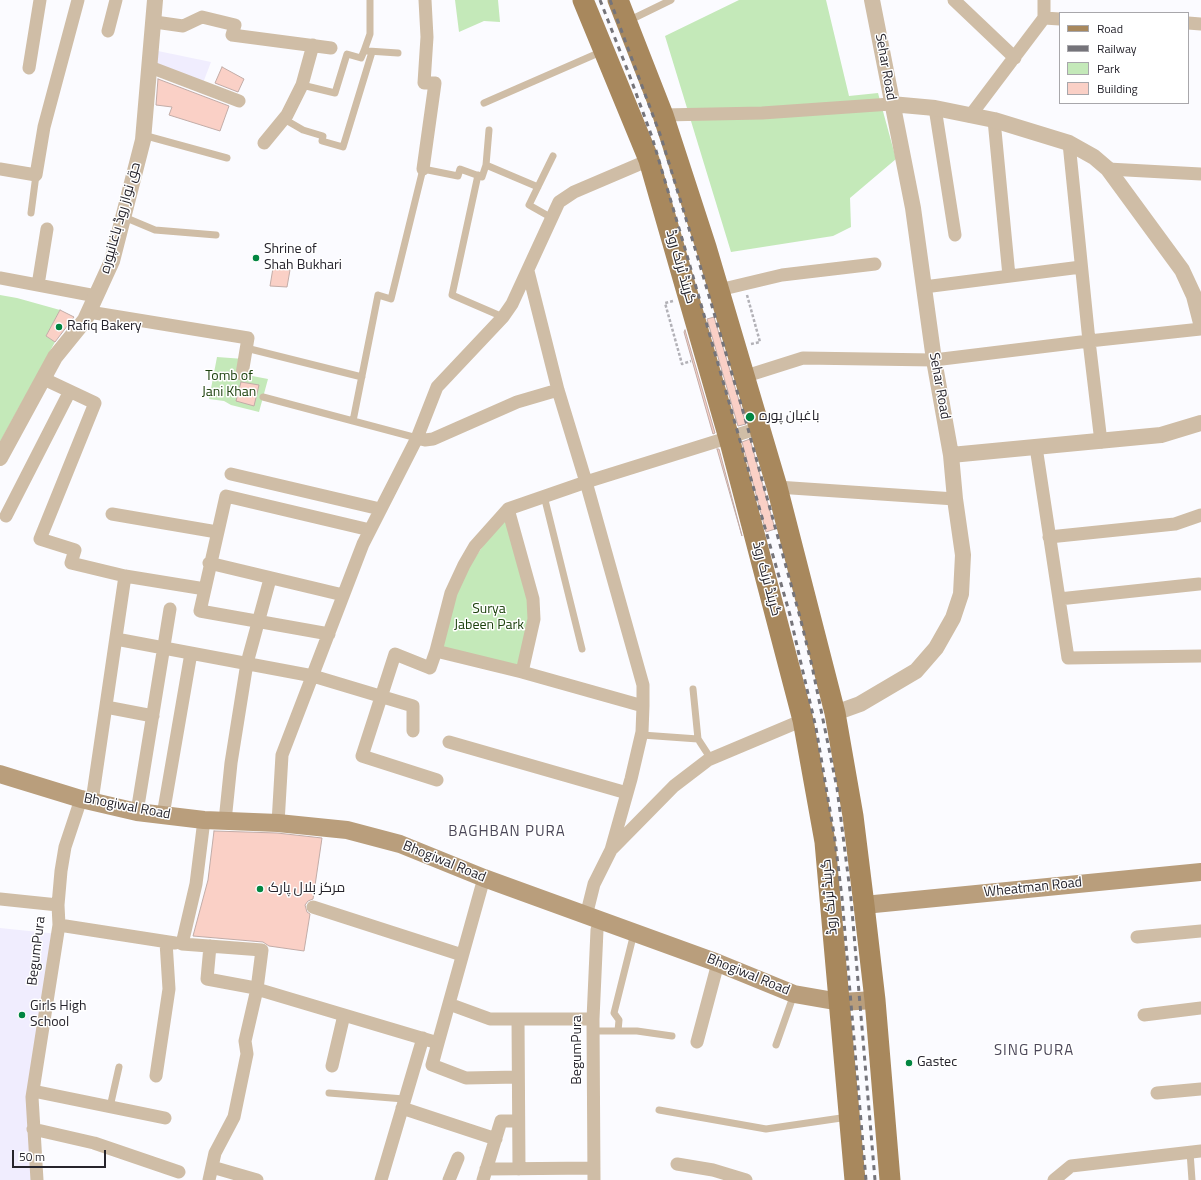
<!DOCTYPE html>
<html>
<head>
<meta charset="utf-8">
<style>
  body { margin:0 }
  #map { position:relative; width:1201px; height:1180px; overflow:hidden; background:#fbfbff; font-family:"Titillium Web",sans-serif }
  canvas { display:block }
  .legend { position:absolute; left:1059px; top:12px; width:130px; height:92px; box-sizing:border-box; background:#fff; border:1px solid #a8a7ab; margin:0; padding:5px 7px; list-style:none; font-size:12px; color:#26242c }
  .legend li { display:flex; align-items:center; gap:8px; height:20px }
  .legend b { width:20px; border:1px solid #a8a7ab }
  .scale { position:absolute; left:12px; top:1150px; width:94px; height:18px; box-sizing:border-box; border:2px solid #26242c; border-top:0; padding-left:5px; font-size:12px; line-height:14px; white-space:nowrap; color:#26242c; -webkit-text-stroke:3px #fff; paint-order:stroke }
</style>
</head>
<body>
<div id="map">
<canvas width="1201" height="1180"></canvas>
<ul class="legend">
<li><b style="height:5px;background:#a8885d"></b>Road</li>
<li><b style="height:5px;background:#75747a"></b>Railway</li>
<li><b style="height:11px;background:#c4e9b9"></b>Park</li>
<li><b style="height:11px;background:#fad0c6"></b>Building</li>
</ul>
<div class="scale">50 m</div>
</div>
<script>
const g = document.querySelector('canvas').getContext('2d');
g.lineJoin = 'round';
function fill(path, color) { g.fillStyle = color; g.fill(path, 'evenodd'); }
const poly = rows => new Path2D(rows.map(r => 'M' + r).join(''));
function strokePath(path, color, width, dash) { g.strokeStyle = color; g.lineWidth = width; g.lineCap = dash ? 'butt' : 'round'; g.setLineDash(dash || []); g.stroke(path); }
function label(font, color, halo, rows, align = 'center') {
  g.font = font + ' "Titillium Web",Cairo,sans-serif'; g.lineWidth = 3; g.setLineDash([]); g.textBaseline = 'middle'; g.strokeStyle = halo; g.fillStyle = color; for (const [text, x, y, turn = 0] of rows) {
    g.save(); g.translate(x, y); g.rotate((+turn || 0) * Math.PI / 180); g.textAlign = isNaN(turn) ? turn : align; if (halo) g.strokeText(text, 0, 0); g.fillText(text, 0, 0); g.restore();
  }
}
fill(poly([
  [158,51,211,62,203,83,157,67],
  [0,928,58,934,32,1097,38,1180,0,1180]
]), '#f0edfe');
fill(poly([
  [455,0,498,0,500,22,484,21,459,32],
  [739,0,826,0,849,96,878,93,896,159,850,198,851,227,833,236,731,252,665,36],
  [0,295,17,298,60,310,46,336,55,342,0,442],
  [217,357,244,359,242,374,268,379,259,412,231,405,224,401,209,399],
  [508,509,533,599,522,672,436,651,451,593]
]), '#c4e9b9');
const building = poly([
  [222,67,244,79,238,92,215,83,222,67],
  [158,79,229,106,220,131,169,115,172,107,156,105,158,79],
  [273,268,290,270,287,287,270,286,273,268],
  [60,310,74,317,55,342,46,336,60,310],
  [714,317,746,424,738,426,707,319,714,317],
  [685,330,715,433,713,434,684,332,685,330],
  [241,382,259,385,254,406,236,401,241,382],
  [750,439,775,529,766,532,742,442,750,439],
  [717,449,719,449,742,536,717,449],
  [214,831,277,833,322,838,313,899,308,901,305,905,307,912,310,914,304,951,269,946,263,942,193,936,208,880,214,831]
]);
fill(building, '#fad0c6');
strokePath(building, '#c2aca7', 1);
strokePath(poly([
  [747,295,760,342,751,344],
  [673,301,665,303,682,364,691,361]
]), '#b2b1b7', 2.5, [3, 2]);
strokePath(poly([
  [628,21,671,0],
  [368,51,398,53],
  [302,85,335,93,347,54,361,58,364,51,370,34,370,0],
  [484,103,603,51],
  [284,119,303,130,323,136,322,141,343,147,372,52],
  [489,130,486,165,538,187],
  [143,135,227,158],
  [478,175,452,295,503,317],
  [31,213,36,175],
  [124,217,155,230,216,235],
  [552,218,529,205,553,156],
  [246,348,362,377],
  [263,397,417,438],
  [353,421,378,295,391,299,423,169,458,176,460,169,482,177,486,165],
  [544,496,582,649],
  [693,689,698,739],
  [642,735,698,739,711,759],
  [593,1031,637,1031,672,1036],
  [618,1031,619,1020,614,1013,634,933],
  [776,1045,794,994],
  [329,1093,404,1099],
  [110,1107,119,1067],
  [659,1110,766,1129,848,1117],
  [1190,1152,1192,1180]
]), '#cfbda6', 7);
strokePath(poly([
  [954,0,1015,58],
  [1044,18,1060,19],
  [155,22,183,26,202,17,235,25,232,35,331,48],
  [1188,23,1201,24],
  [108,31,116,0],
  [150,67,239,101],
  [29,68,40,0],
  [935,108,955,235],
  [663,115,762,113,891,104],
  [970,116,1044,18,1044,0],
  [994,120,1009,276],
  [264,143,287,115,302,85,313,45],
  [1069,143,1089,341,1101,442],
  [0,169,36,175,44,127,78,0],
  [423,169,435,83,424,83,427,37,425,0],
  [1108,169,1201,174],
  [0,278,96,296],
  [38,285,47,229],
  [924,287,1081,267],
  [719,290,782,275,875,264],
  [89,312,248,338,242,374],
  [743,377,803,358,934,360,1089,341,1201,329],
  [44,379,95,403,40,539,75,550,71,563,125,576,205,589,200,611,329,634],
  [417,438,425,440,433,439,517,402,558,390],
  [1036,447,1068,658,1201,656],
  [231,474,380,509],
  [777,487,955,499],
  [508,509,475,546,464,565,451,593,436,651,522,672,643,706],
  [112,514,217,532],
  [6,516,70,391],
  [1049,537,1175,524,1201,515],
  [209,563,343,595],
  [205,589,226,496,370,530],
  [1059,599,1199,584],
  [116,639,313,676,413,706,413,731],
  [436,651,430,668,395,654,362,756,437,780],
  [522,672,534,619,533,599,508,509,586,482,558,390,528,271],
  [106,707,153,716],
  [449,742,627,793],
  [92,801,125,576],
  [137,812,170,609],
  [163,815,191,653],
  [204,820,196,884,182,944,262,950,257,989,245,1041,247,1054,234,1117,215,1153,209,1180],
  [225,821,231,763,247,663,270,579],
  [278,823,282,755,363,544,417,438,437,387,503,317,512,304,559,202,574,192,649,160],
  [613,848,674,786,708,760,803,720],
  [0,899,58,905],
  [313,907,462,955],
  [586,916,594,884,611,850,631,779,642,732,643,706,643,685,586,482,759,428],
  [59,925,175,943],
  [1137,937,1201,931],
  [210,946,207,979,250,987,438,1043,484,878],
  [449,1004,490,1019,593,1019],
  [1144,1015,1201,1008],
  [518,1019,519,1169],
  [697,1042,718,963],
  [438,1043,432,1065,466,1078,518,1077],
  [332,1066,344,1015],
  [156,1076,169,989,166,942],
  [33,1091,165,1118],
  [1157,1093,1201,1089],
  [402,1108,496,1139],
  [33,1129,94,1143,179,1172],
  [677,1164,713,1170,746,1180],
  [212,1167,257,1180],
  [486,1169,594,1168],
  [37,1180,32,1097,59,925,58,905,61,871,65,847,81,799],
  [381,1180,423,1038],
  [449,1180,458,1158],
  [483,1180,501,1121,518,1121],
  [594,1180,593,1019,597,930,601,921],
  [1054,1180,1071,1166,1201,1151]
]), '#cfbda6', 13);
strokePath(poly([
  [891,104,935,108,994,120,1069,143,1094,157,1108,169,1182,270,1194,296,1201,323],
  [951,455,1161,435,1201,423],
  [0,458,55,357,85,320,112,261,143,140,155,0],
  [835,713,860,704,916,671,936,648,953,618,961,594,963,555,955,499,951,455,934,360,913,208,872,0]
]), '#cfbda6', 16);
strokePath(poly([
  [0,774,81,799,137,812,204,820,278,823,347,830,400,844,484,878,718,963,794,994,840,1002,875,1000],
  [864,905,1201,872]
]), '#b99e7c', 18);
strokePath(poly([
  [583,0,649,160,729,438,803,720,825,842,855,1180],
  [618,0,663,115,706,247,777,487,835,713,853,816,864,905,875,1000,890,1180]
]), '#a8885d', 21);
strokePath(poly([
  [600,0,629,74,652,137,686,252,790,615,800,659,816,728,835,840,842,898,866,1180],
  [610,0,661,137,694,245,745,418,800,617,812,666,837,788,851,899,875,1180]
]), '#75747a', 3, [5, 5]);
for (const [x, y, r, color] of [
  [256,258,4,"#028641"],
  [59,327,4,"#028641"],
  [750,417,5,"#028641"],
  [260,889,4,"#028641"],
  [22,1015,4,"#028641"],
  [909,1063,4,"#028641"]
]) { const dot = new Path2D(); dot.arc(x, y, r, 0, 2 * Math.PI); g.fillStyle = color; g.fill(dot); strokePath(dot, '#fff', 1.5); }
label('14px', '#26242c', '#fff', [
  ["Sehar Road",885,67,80],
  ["حق نواز روڈ باغانپورہ",121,218,-74],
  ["گرینڈ ٹرنک روڈ",680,267,74],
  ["Sehar Road",939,386,80],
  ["گرینڈ ٹرنک روڈ",766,579,75],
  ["Bhogiwal Road",127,807,11],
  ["Bhogiwal Road",444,862,22],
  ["Wheatman Road",1033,888,-6],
  ["گرینڈ ٹرنک روڈ",830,897,-95],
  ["BegumPura",37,951,-83],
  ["Bhogiwal Road",748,975,22],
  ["BegumPura",578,1050,-90]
]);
label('14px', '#26242c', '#fff', [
  ["Shrine of",264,250],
  ["Shah Bukhari",264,266],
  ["Rafiq Bakery",67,327],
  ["باغبان پورہ",759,417],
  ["مرکز بلال پارک",268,889],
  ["Girls High",30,1007],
  ["School",30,1023],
  ["Gastec",917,1063]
], 'left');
label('14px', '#1c410d', '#fff', [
  ["Tomb of",229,377],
  ["Jani Khan",229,393],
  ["Surya",489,610],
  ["Jabeen Park",489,626]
]);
g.letterSpacing = '1px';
label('15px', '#4c4859', '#fff', [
  ["BAGHBAN PURA",507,832],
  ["SING PURA",1034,1051]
]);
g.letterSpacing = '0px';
</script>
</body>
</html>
